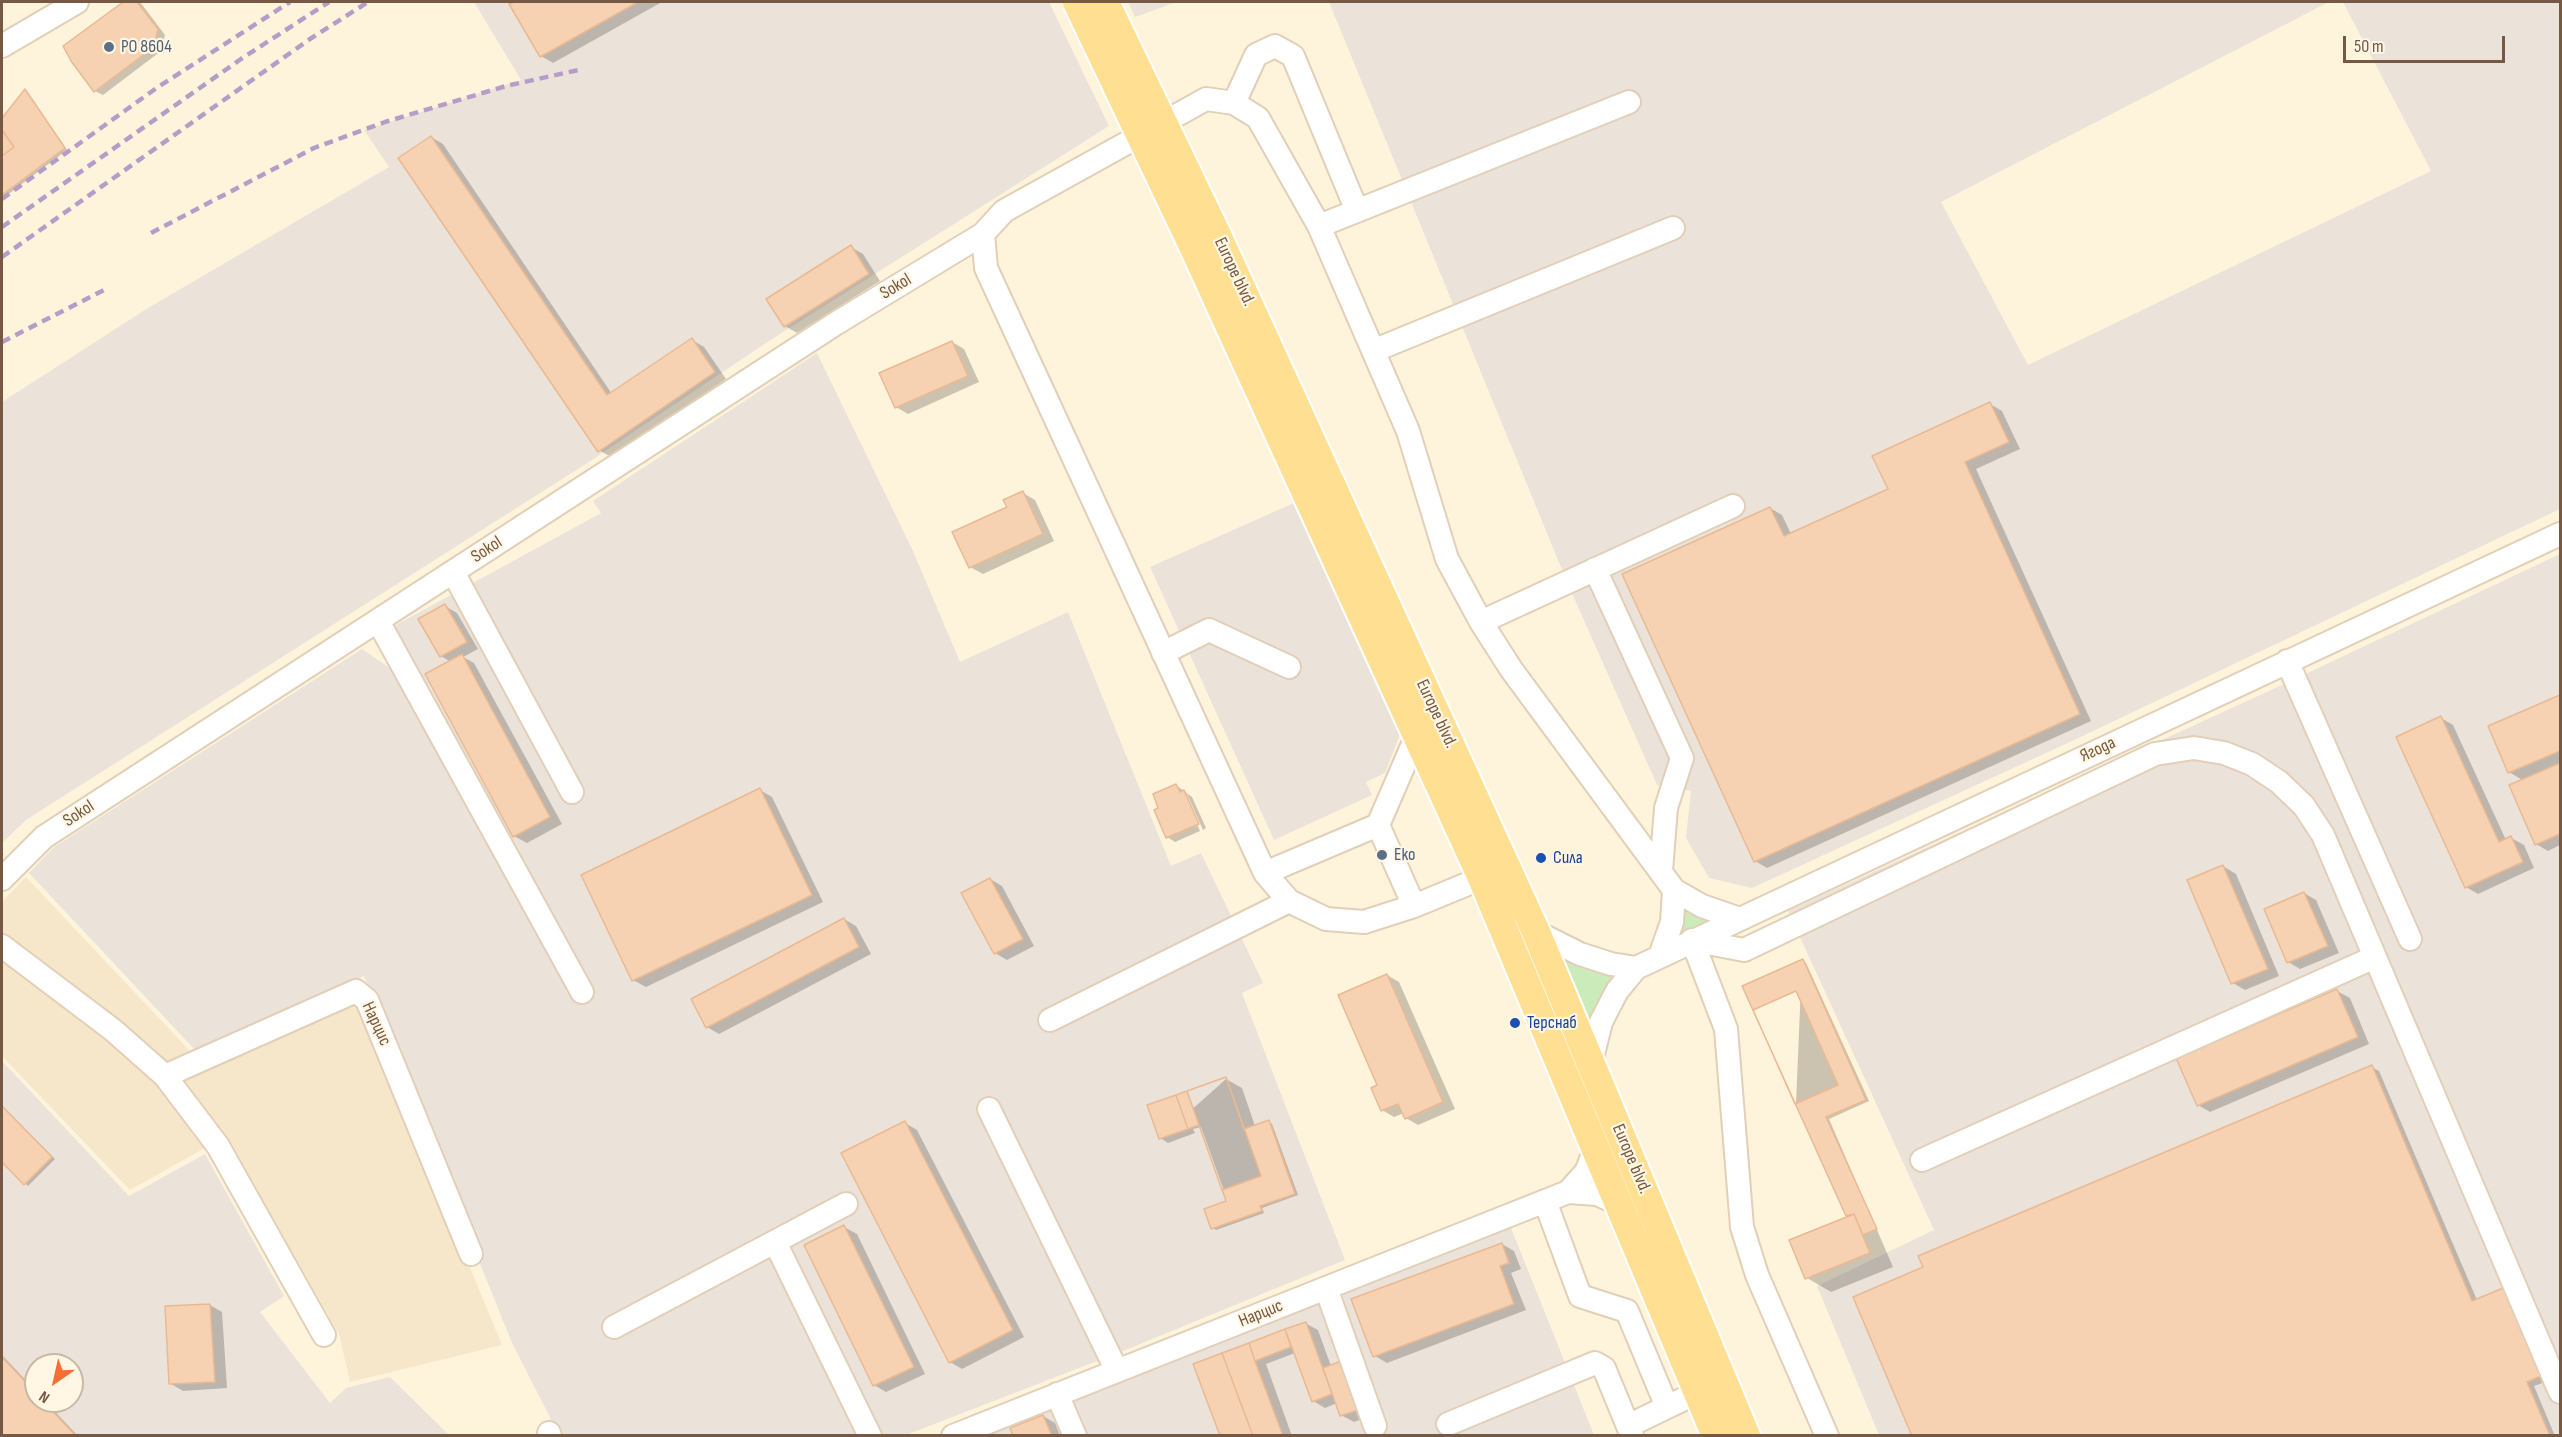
<!DOCTYPE html>
<html>
<head>
<meta charset="utf-8">
<style>
  body { margin:0 }
  #map { position:relative; width:2562px; height:1437px; overflow:hidden; background:#fef4dc; font-family:"Sofia Sans Condensed",sans-serif }
  canvas { display:block }
  .frame { position:absolute; inset:0; border:3px solid #755944; pointer-events:none }
  .north { position:absolute; left:24px; top:1353px; width:60px; height:60px; box-sizing:border-box; background:#fff7e4; border:2px solid #c8b8a4; border-radius:50%; rotate:214deg; font-size:16px; font-weight:700; line-height:24px; text-align:center; color:#755944 }
  .north::after { content:''; display:block; margin:auto; width:21px; height:27px; background:#f46e35; clip-path:polygon(50% 0,100% 100%,50% 72%,0 100%) }
  .scale { position:absolute; left:2343px; top:36px; width:162px; height:27px; box-sizing:border-box; border:3px solid #755944; border-top:0; padding-left:8px; font-size:18px; line-height:21px; white-space:nowrap; color:#755944; -webkit-text-stroke:4px #fff7e4; paint-order:stroke }
</style>
</head>
<body>
<div id="map">
<canvas width="2562" height="1437"></canvas>
<div class="frame"></div>
<div class="north">N</div>
<div class="scale">50 m</div>
</div>
<script>
const g = document.querySelector('canvas').getContext('2d');
g.lineJoin = 'round';
function fill(path, color) { g.fillStyle = color; g.fill(path, 'evenodd'); }
const poly = rows => new Path2D(rows.map(r => 'M' + r).join(''));
function strokePath(path, color, width, dash) { g.strokeStyle = color; g.lineWidth = width; g.lineCap = dash ? 'butt' : 'round'; g.setLineDash(dash || []); g.stroke(path); }
function label(font, color, halo, rows, align = 'center') {
  g.font = font + ' "Sofia Sans Condensed",sans-serif'; g.lineWidth = 4.5; g.setLineDash([]); g.textBaseline = 'middle'; g.strokeStyle = halo; g.fillStyle = color; for (const [text, x, y, turn = 0] of rows) {
    g.save(); g.translate(x, y); g.rotate((+turn || 0) * Math.PI / 180); g.textAlign = isNaN(turn) ? turn : align; if (halo) g.strokeText(text, 0, 0); g.fillText(text, 0, 0); g.restore();
  }
}
fill(poly([
  [26,877,204,1066,359,998,502,1345,350,1382,339,1334,226,1136,130,1190,2,1056,2,902]
]), '#f6e6ca');
fill(poly([
  [474,2,1049,2,1109,126,769,341,592,460,26,820,2,843,2,402,148,308,389,167,364,130,521,80],
  [1128,2,1177,2,1135,17],
  [1329,2,2329,2,1941,202,2028,365,2431,171,2343,2,2560,2,2560,509,2070,742,1752,888,1709,878,1686,838,1691,791,1657,785,1567,582],
  [817,353,913,551,960,662,1068,612,1171,866,1201,853,1263,983,1242,993,1345,1260,1123,1351,906,1435,559,1435,512,1343,364,976,197,1052,29,873,54,847,362,649,391,669,411,659,394,626,601,513,593,501],
  [1296,502,1401,732,1385,773,1366,782,1372,795,1274,840,1150,567],
  [2560,554,2560,1435,1879,1435,1817,1286,1934,1230,1788,911,2282,685],
  [2,1061,129,1196,205,1154,284,1296,260,1312,330,1403,346,1388,390,1377,449,1435,2,1435],
  [36,1365,72,1365,72,1401,36,1401],
  [1511,1228,1594,1435,985,1436,1218,1342,1330,1300]
]), '#ebe3da');
fill(poly([
  [1674,890,1737,918,1660,956],
  [1536,932,1636,968,1591,1062]
]), '#cbecba');
fill(poly([
  [126,2,140,2,165,35,161,51,103,95,95,91,65,47],
  [518,2,662,2,553,63,541,56,512,5],
  [25,91,67,150,2,199,2,121],
  [431,137,443,144,612,394,692,340,704,347,726,379,611,457,599,450],
  [851,247,863,254,880,281,797,333,785,326,768,299],
  [952,342,964,349,979,382,908,414,896,407],
  [1990,404,2002,411,2020,449,1976,469,2091,721,1767,868,1755,861,1770,508,1782,515,1791,534,1890,490],
  [1023,493,1035,500,1054,541,983,574,970,567,1009,508],
  [445,606,457,613,478,649,463,657,474,663,562,824,527,843,514,836,451,662,441,656],
  [2560,697,2560,845,2548,851,2536,844,2524,781,2509,772,2490,726],
  [2441,718,2453,725,2506,840,2511,838,2524,845,2534,868,2478,894,2466,887],
  [1176,785,1192,797,1206,828,1203,830,1187,794,1184,794,1200,831,1175,842,1167,837,1160,809],
  [760,790,772,797,823,902,646,987,633,980],
  [2223,866,2236,874,2279,976,2245,990,2233,983],
  [990,879,1002,886,1034,946,1007,960,995,953],
  [2304,893,2316,900,2339,953,2300,969,2288,962],
  [844,919,856,926,871,954,719,1034,707,1027],
  [1802,961,1806,963,1869,1101,1829,1119,1893,1267,1831,1292,1807,1278,1850,1217,1796,1103],
  [1387,975,1399,982,1455,1109,1418,1125,1406,1118,1404,1113,1394,1117,1382,1110,1379,1086],
  [2337,991,2350,998,2369,1044,2210,1112,2198,1105],
  [2371,1067,2379,1071,2477,1300,2503,1290,2511,1294,2548,1381,2534,1386,2555,1436,1914,1436,1925,1268],
  [1226,1079,1242,1088,1255,1126,1268,1122,1272,1124,1298,1195,1262,1208,1264,1213,1216,1230,1213,1228,1228,1202,1201,1127,1193,1129,1195,1133,1168,1143,1160,1138],
  [2,1106,55,1159,28,1186,2,1160],
  [905,1123,917,1130,1024,1337,962,1369,950,1362],
  [844,1227,857,1234,925,1374,886,1392,874,1385],
  [1502,1244,1514,1251,1521,1269,1511,1273,1526,1310,1387,1363,1375,1356],
  [210,1305,222,1312,227,1388,183,1391,171,1384],
  [1305,1323,1318,1330,1331,1366,1372,1415,1354,1422,1341,1415,1337,1403,1325,1408,1313,1401,1295,1353,1266,1364,1292,1436,1224,1436,1195,1365],
  [2,1355,36,1391,36,1401,45,1401,78,1436,2,1436],
  [1043,1416,1055,1423,1060,1436,1014,1436]
]), '#0003');
const building = poly([
  [123,2,137,2,158,29,154,47,94,92,71,61,63,46,123,2],
  [515,2,638,2,540,57,509,4,515,2],
  [25,89,65,148,2,195,2,156,14,147,2,130,2,118,25,89],
  [2,130,14,147,2,156,2,130],
  [431,136,607,395,692,338,715,372,598,452,398,158,431,136],
  [851,245,869,274,784,327,766,299,851,245],
  [952,341,968,376,895,408,879,373,952,341],
  [1990,402,2009,442,1965,462,2080,714,1754,862,1622,574,1770,507,1784,536,1888,489,1872,456,1990,402],
  [1023,491,1043,534,969,568,952,532,1007,507,1003,500,1023,491],
  [445,604,467,642,440,657,418,619,445,604],
  [462,654,550,817,513,837,425,674,462,654],
  [2560,695,2560,751,2508,773,2488,726,2560,695],
  [2441,716,2499,842,2511,836,2523,862,2465,888,2396,737,2441,716],
  [2560,763,2560,834,2535,845,2509,785,2560,763],
  [1176,784,1180,792,1184,790,1199,824,1166,838,1154,810,1158,808,1153,794,1176,784],
  [760,788,812,895,632,981,581,875,760,788],
  [2223,865,2268,969,2231,984,2187,880,2223,865],
  [990,878,1023,939,994,954,961,893,990,878],
  [2304,892,2328,946,2287,963,2264,909,2304,892],
  [844,918,859,947,706,1028,691,999,844,918],
  [1803,959,1866,1100,1826,1117,1877,1229,1863,1235,1854,1214,1846,1216,1742,986,1803,959],
  [1387,974,1443,1102,1405,1119,1398,1104,1381,1111,1371,1088,1377,1085,1338,995,1387,974],
  [2337,989,2358,1037,2197,1106,2176,1058,2337,989],
  [1796,991,1838,1085,1795,1104,1753,1010,1796,991],
  [2372,1065,2472,1301,2503,1288,2541,1376,2527,1382,2550,1436,1912,1436,1853,1297,1923,1267,1918,1256,2372,1065],
  [1226,1077,1244,1129,1269,1120,1295,1194,1260,1206,1262,1211,1211,1229,1204,1209,1226,1201,1199,1125,1188,1129,1176,1095,1226,1077],
  [1226,1077,1261,1176,1222,1190,1187,1091,1226,1077],
  [1176,1095,1188,1129,1159,1139,1147,1105,1176,1095],
  [2,1106,52,1157,24,1185,2,1162,2,1106],
  [905,1121,1013,1330,949,1363,841,1153,905,1121],
  [1854,1214,1870,1253,1805,1279,1789,1240,1854,1214],
  [844,1225,914,1367,873,1386,804,1245,844,1225],
  [1502,1243,1509,1263,1500,1266,1514,1304,1373,1357,1351,1299,1502,1243],
  [210,1304,215,1382,169,1384,165,1306,210,1304],
  [1306,1322,1332,1394,1312,1402,1285,1329,1306,1322],
  [1285,1329,1291,1347,1255,1361,1249,1343,1285,1329],
  [1249,1343,1255,1361,1283,1436,1253,1436,1222,1353,1249,1343],
  [1222,1353,1253,1436,1222,1436,1219,1433,1193,1364,1222,1353],
  [2,1357,36,1393,36,1401,43,1401,76,1436,2,1436,2,1357],
  [1344,1360,1361,1409,1340,1416,1323,1368,1344,1360],
  [1043,1415,1052,1436,1013,1436,1010,1428,1043,1415]
]);
fill(building, '#f6d2b2');
strokePath(building, '#eab991', 1.5);
const minor = poly([
  [2,46,77,2],
  [1234,103,1256,55,1275,46,1293,56,1357,211],
  [1319,226,1629,102],
  [983,234,986,268,1265,873,1289,901,1326,919,1364,922,1414,906,1482,878],
  [1373,351,1673,228],
  [1595,569,1682,758,1666,808,1661,871],
  [453,572,572,792],
  [378,621,582,992],
  [1481,622,1733,506],
  [1163,653,1209,630,1289,667],
  [2287,661,2410,939],
  [1265,873,1378,825],
  [2,879,44,837,835,324,983,234,1004,211,1206,99,1234,103,1258,118,1319,226,1408,431,1447,559,1481,622,1511,669,1674,890,1702,906,1737,918],
  [1414,906,1378,825,1417,735],
  [1536,932,1580,954,1611,964,1636,968],
  [1692,940,1744,950,2155,754,2194,748,2224,753,2252,764,2279,782,2304,806,2323,835,2560,1392],
  [1692,940,1726,1029,1742,1227,1757,1275,1827,1436],
  [2,946,113,1030,165,1076,218,1146,324,1335],
  [1660,956,1672,922,1674,890],
  [1050,1020,1289,901],
  [1591,1062,1601,1022,1617,991,1636,968,2560,534],
  [165,1076,356,991,367,1000,471,1254],
  [989,1109,1117,1371],
  [1922,1160,2375,957],
  [1568,1192,1586,1172,1595,1150],
  [1545,1201,1580,1296,1627,1311,1667,1407],
  [775,1242,870,1436],
  [1326,1288,1375,1426],
  [614,1327,846,1204],
  [1057,1394,1075,1436],
  [1448,1424,1595,1363,1604,1368,1632,1436],
  [1628,1426,1698,1392],
  [549,1433,550,1436],
  [953,1436,1568,1192,1597,1194,1617,1203]
]);
const major = poly([
  [1217,235,1536,932,1746,1436],
  [1193,246,1482,878,1716,1436]
]);
strokePath(minor, '#e2cfb8', 26);
strokePath(major, '#fff', 32);
strokePath(minor, '#fff', 22);
strokePath(major, '#ffdf92', 28);
strokePath(poly([
  [2,199,158,87,290,2],
  [2,227,241,59,329,2],
  [151,233,314,148,385,122,506,86,583,69],
  [2,257,310,39,368,2],
  [2,342,106,289]
]), '#b69cc7', 4.5, [9, 6]);
const majorBridge = poly([
  [1077,2,1193,246],
  [1105,2,1217,235]
]);
strokePath(majorBridge, '#fff', 32, []);
strokePath(majorBridge, '#ffdf92', 28);
for (const [x, y, r, color] of [
  [109,47,6,"#5c6f8a"],
  [1382,855,6,"#5c6f8a"],
  [1541,858,6,"#1a4fb4"],
  [1515,1023,6,"#1a4fb4"]
]) { const dot = new Path2D(); dot.arc(x, y, r, 0, 2 * Math.PI); g.fillStyle = color; g.fill(dot); strokePath(dot, '#fff7e4', 2); }
label('18px', '#4e5e75', '#fff7e4', [
  ["PO 8604",121,47],
  ["Eko",1394,855]
], 'left');
label('18px', '#755944', '#fff7e4', [
  ["Europe blvd.",1234,272,65],
  ["Sokol",896,287,-31],
  ["Sokol",487,550,-33],
  ["Europe blvd.",1436,714,65],
  ["Ягода",2098,750,-25],
  ["Sokol",79,814,-33],
  ["Нарцис",376,1024,65],
  ["Europe blvd.",1631,1159,67],
  ["Нарцис",1261,1314,-22]
]);
label('18px', '#164399', '#fff7e4', [
  ["Сила",1553,858],
  ["Терснаб",1527,1023]
], 'left');
</script>
</body>
</html>
